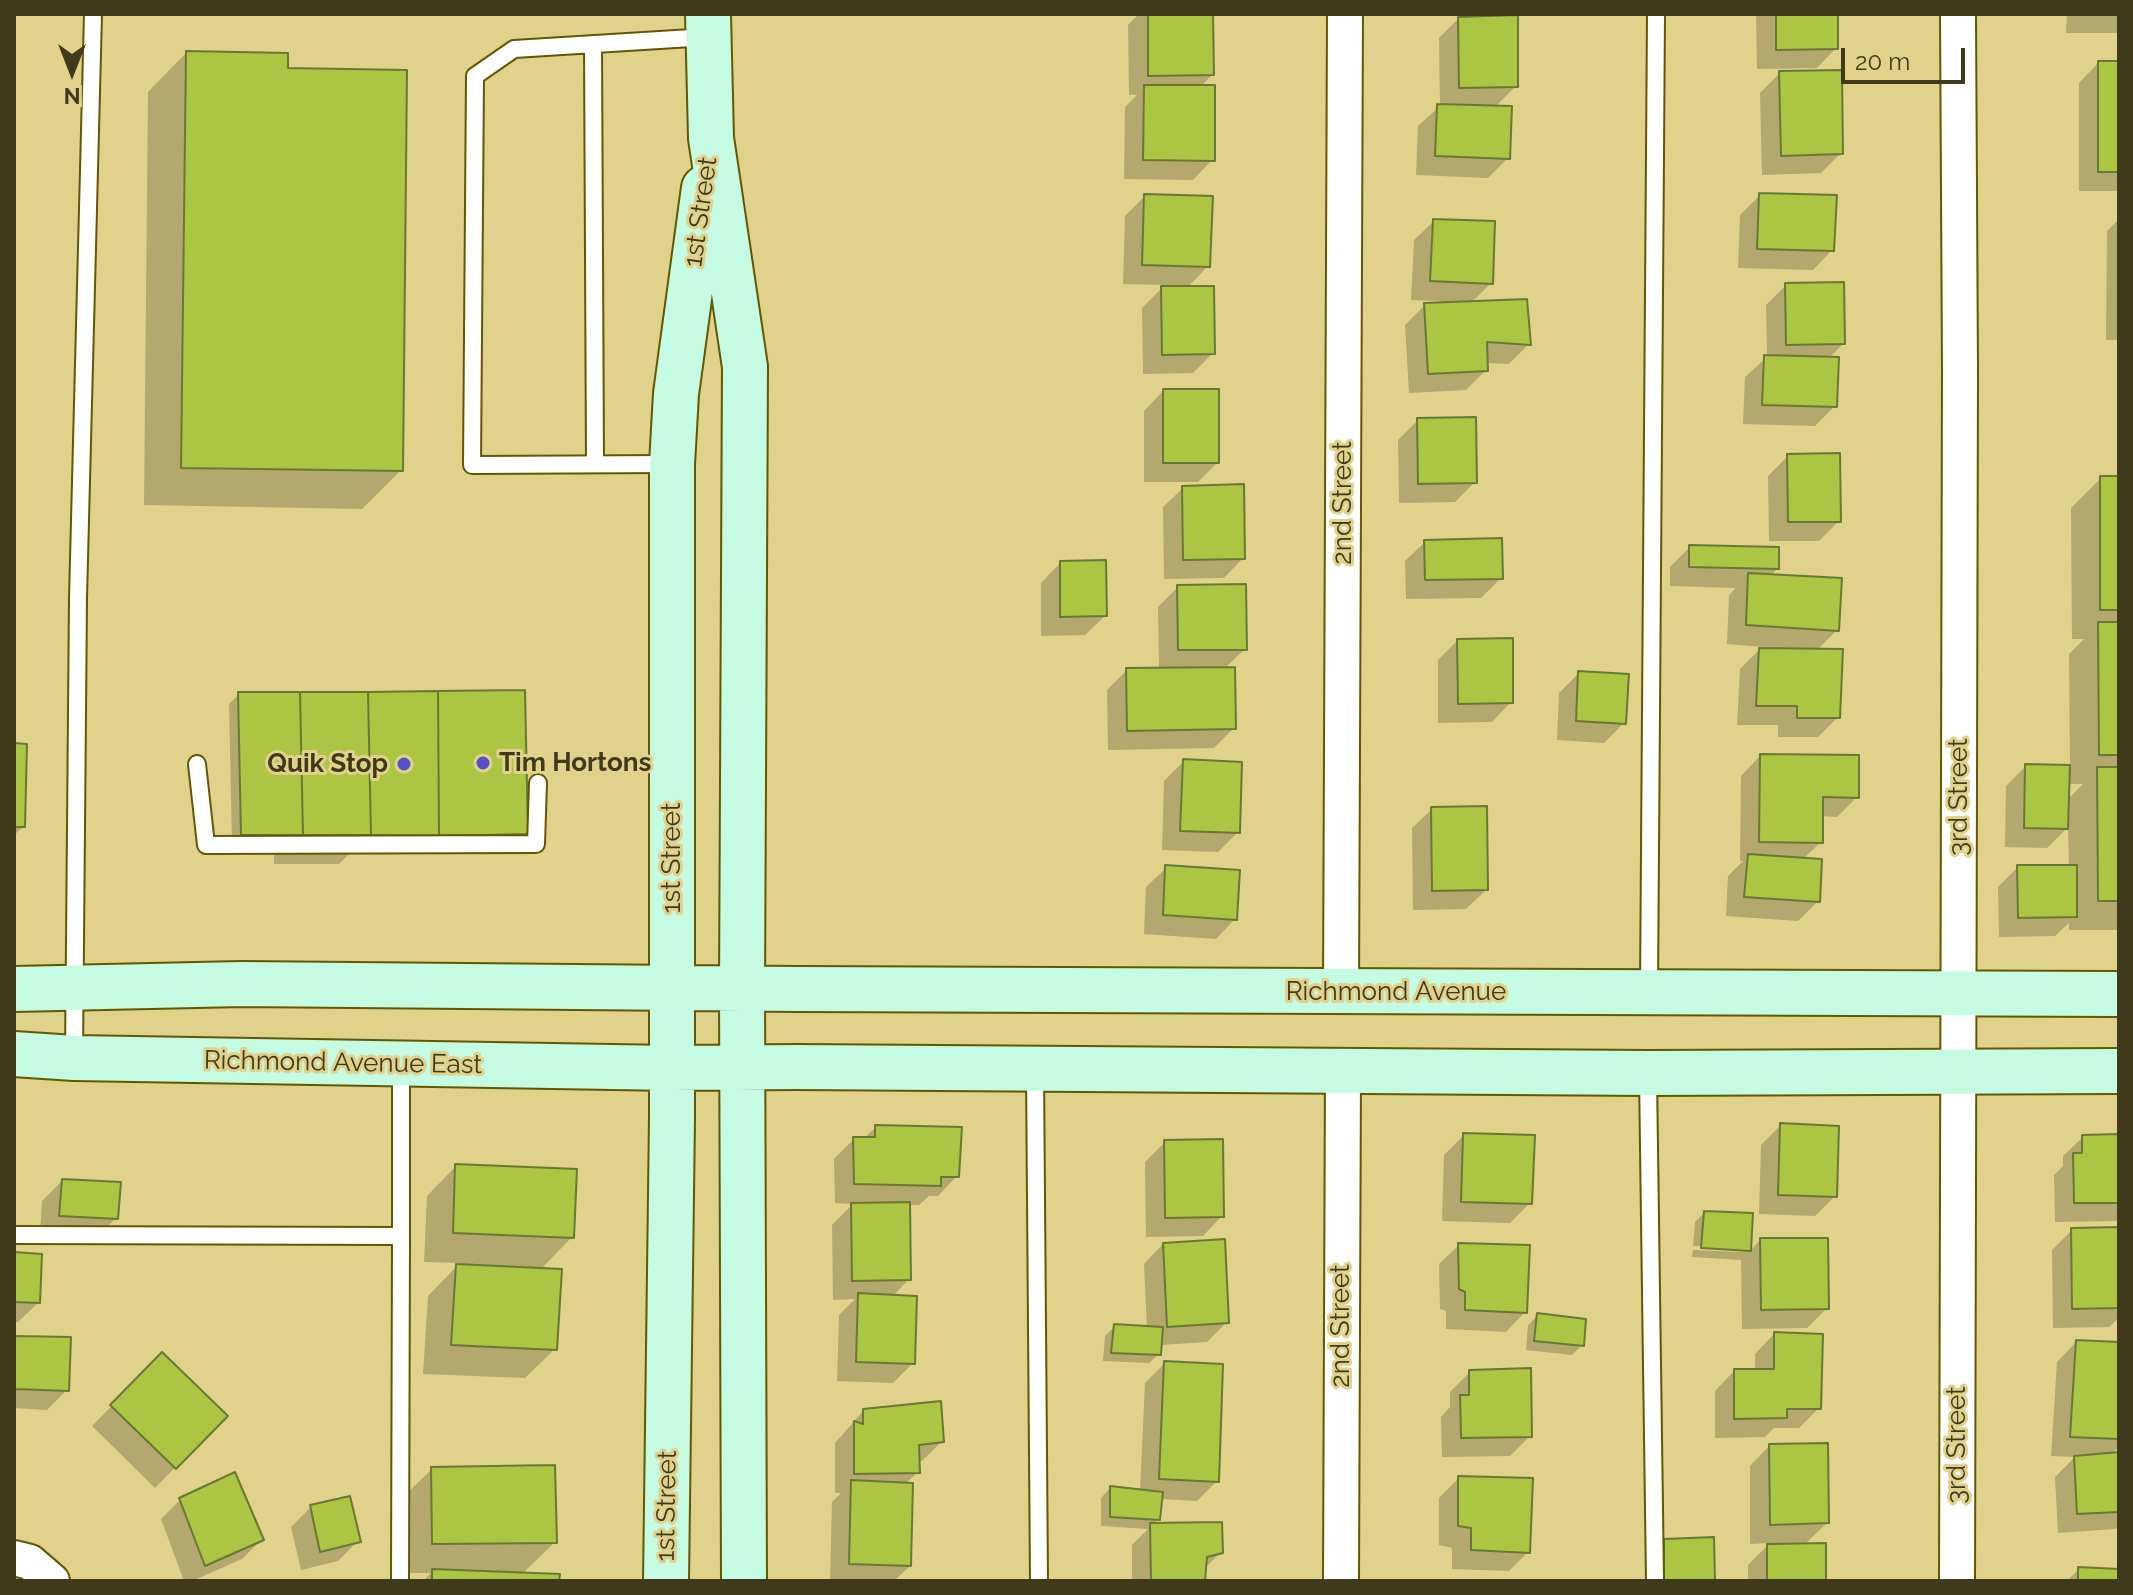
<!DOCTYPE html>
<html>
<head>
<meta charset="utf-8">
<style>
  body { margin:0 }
  #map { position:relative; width:2133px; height:1595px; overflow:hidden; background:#e0d28a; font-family:Raleway,sans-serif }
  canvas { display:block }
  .frame { position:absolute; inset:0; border:16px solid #403a1c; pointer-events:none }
  .north { position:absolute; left:32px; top:32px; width:80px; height:80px; -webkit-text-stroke:6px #e0d28a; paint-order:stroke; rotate:180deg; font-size:22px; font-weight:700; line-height:32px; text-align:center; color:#403a1c }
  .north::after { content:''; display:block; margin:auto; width:28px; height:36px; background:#403a1c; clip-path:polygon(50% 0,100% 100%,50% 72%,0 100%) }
  .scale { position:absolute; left:1841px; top:48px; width:124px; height:36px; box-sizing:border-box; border:4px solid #403a1c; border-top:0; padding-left:10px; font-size:24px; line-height:28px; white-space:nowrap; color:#403a1c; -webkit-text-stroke:6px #e0d28a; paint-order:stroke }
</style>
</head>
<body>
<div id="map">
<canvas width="2133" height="1595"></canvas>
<div class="frame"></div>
<div class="north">N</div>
<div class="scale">20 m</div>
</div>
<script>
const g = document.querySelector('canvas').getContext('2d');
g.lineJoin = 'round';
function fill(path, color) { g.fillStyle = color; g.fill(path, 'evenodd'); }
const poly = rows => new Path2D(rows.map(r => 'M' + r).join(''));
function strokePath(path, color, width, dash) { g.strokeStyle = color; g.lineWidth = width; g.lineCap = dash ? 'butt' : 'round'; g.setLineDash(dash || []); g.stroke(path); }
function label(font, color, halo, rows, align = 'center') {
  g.font = font + ' Raleway,sans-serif'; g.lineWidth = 6; g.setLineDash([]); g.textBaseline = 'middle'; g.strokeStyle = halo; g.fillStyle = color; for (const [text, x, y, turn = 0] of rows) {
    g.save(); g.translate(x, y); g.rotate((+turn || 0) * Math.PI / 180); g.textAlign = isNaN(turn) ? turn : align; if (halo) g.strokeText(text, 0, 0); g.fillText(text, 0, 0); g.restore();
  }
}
fill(poly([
  [1139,14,1211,14,1212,75,1200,87,1212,160,1193,180,1124,179,1125,107,1137,95,1129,95,1128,25],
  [1756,14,1836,14,1836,48,1817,68,1757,69],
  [2067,14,2119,14,2119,33,2066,33],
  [1459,18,1516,86,1495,107,1508,158,1488,178,1416,175,1418,126,1440,106,1439,38],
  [186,53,286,70,401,470,362,509,144,505,148,92],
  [2098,63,2119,63,2119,191,2079,191,2079,83],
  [1780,73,1841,153,1821,173,1762,175,1760,93],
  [1760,195,1832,250,1813,270,1738,268,1740,215],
  [1145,196,1208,266,1187,288,1213,353,1193,373,1143,374,1142,308,1165,285,1123,284,1125,216],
  [2119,219,2119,340,2106,340,2107,231],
  [1434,221,1491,283,1471,303,1529,344,1509,364,1485,363,1486,370,1466,390,1409,393,1405,325,1425,305,1440,304,1440,301,1411,300,1414,240],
  [1786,285,1843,344,1828,359,1835,406,1815,426,1743,424,1745,377,1767,357,1766,305],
  [1163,391,1217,463,1198,482,1144,482,1144,411],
  [1418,420,1475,482,1455,502,1399,503,1398,440],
  [1788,456,1839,521,1819,541,1769,541,1768,476],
  [2101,478,2119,478,2119,930,2069,930,2069,923,2055,936,1999,937,1998,887,2018,867,2069,867,2068,827,2047,848,2005,847,2006,786,2026,766,2070,767,2069,654,2084,639,2072,639,2071,508],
  [2067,784,2083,784,2067,800],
  [1183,488,1243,558,1224,578,1164,579,1163,507],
  [1425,542,1501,578,1481,598,1406,599,1405,561],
  [1690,547,1777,569,1770,576,1837,630,1817,650,1838,717,1818,737,1778,737,1778,725,1737,725,1740,669,1762,647,1727,644,1729,595,1736,588,1670,586,1670,567],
  [1060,563,1105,616,1085,635,1041,636,1041,583],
  [1178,587,1245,649,1224,669,1234,728,1214,748,1108,750,1107,690,1127,670,1159,670,1158,607],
  [1458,640,1511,702,1492,722,1438,723,1438,660],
  [1579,673,1624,723,1604,743,1557,740,1559,693],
  [239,694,526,834,516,843,359,844,339,864,274,864,274,844,232,844,229,704],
  [14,745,23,827,14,835],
  [1760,756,1857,797,1837,817,1821,816,1821,842,1803,859,1818,901,1798,921,1726,916,1728,876,1743,861,1740,861,1741,776],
  [1184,761,1238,832,1218,852,1162,850,1164,781],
  [1432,809,1486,890,1466,909,1413,910,1412,828],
  [1166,868,1235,919,1216,939,1144,934,1146,887],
  [1781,1125,1835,1196,1815,1216,1759,1214,1761,1145],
  [876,1127,957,1176,938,1196,929,1196,919,1205,908,1205,909,1279,892,1297,913,1363,893,1383,837,1381,839,1315,855,1299,833,1300,832,1225,853,1204,835,1203,834,1159,854,1139,863,1139],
  [1464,1135,1530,1203,1510,1223,1442,1221,1444,1155],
  [2119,1136,2119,1221,2055,1222,2054,1175,2063,1166,2063,1156,2083,1137],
  [1165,1142,1222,1216,1203,1236,1146,1237,1145,1162],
  [456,1166,572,1237,540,1270,555,1349,525,1378,423,1374,428,1296,460,1263,424,1262,427,1196],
  [62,1181,116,1218,96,1238,40,1235,42,1201],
  [1704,1213,1751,1215,1749,1252,1760,1240,1827,1308,1807,1328,1742,1329,1741,1260,1692,1257,1693,1250,1743,1252,1743,1248,1693,1246,1695,1222],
  [2119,1229,2119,1318,2109,1327,2053,1328,2052,1250,2072,1230],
  [1163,1244,1227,1322,1207,1342,1160,1345,1159,1354,1149,1363,1103,1361,1105,1336,1115,1326,1147,1328,1144,1264],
  [1459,1245,1525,1312,1506,1332,1446,1329,1446,1311,1440,1309,1439,1264],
  [14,1254,38,1303,18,1322,14,1322],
  [1538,1315,1582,1345,1572,1355,1526,1350,1528,1325],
  [1774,1334,1819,1408,1799,1428,1774,1428,1765,1437,1715,1438,1715,1391,1734,1371,1755,1371,1755,1354],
  [14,1338,67,1390,47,1410,14,1408],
  [2076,1342,2119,1344,2119,1447,2110,1455,2119,1454,2119,1525,2115,1529,2058,1533,2055,1477,2075,1457,2051,1456,2057,1362],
  [162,1355,225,1416,155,1488,92,1426],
  [1165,1363,1217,1481,1197,1501,1160,1499,1158,1519,1152,1525,1221,1552,1204,1569,1203,1581,1132,1581,1132,1545,1148,1529,1101,1526,1101,1498,1110,1488,1140,1491,1145,1383],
  [1470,1372,1530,1436,1510,1456,1442,1457,1441,1417,1450,1407,1450,1392],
  [864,1410,942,1441,922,1461,917,1461,918,1472,905,1484,910,1566,894,1581,830,1581,832,1502,841,1493,835,1493,835,1443],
  [1769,1446,1827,1523,1804,1545,1824,1581,1748,1581,1748,1565,1770,1543,1750,1544,1750,1466],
  [432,1469,555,1542,522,1574,557,1581,423,1581,431,1573,403,1573,402,1498],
  [1459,1478,1528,1552,1509,1571,1452,1569,1452,1548,1439,1545,1439,1498],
  [180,1500,261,1540,242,1559,192,1581,184,1581,161,1519],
  [311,1507,358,1541,338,1561,301,1570,291,1527],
  [1665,1541,1713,1581,1645,1581,1645,1560],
  [2079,1569,2119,1571,2119,1581,2067,1581]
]), '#0003');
const building = poly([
  [1148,14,1213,14,1214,75,1148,76,1148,14],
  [1776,14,1838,14,1838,49,1776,50,1776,14],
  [1518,15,1518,87,1459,88,1458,17,1518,15],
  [186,51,288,53,288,68,407,70,403,471,181,468,186,51],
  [2098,61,2119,61,2119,172,2098,172,2098,61],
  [1842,70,1843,154,1781,156,1779,71,1842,70],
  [1144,85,1215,85,1215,161,1143,160,1144,85],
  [1437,104,1512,106,1510,159,1435,156,1437,104],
  [1759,193,1837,195,1834,251,1757,249,1759,193],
  [1144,194,1213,196,1210,267,1142,265,1144,194],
  [1433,219,1495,221,1493,284,1430,281,1433,219],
  [1844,282,1845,344,1786,345,1785,283,1844,282],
  [1161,286,1214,286,1215,354,1162,355,1161,286],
  [1527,299,1531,345,1487,342,1488,371,1428,374,1424,303,1527,299],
  [1764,355,1839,357,1837,407,1762,405,1764,355],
  [1163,389,1219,389,1219,463,1163,463,1163,389],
  [1476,417,1477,483,1418,484,1417,418,1476,417],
  [1840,453,1841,522,1788,522,1787,454,1840,453],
  [2100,476,2119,476,2119,610,2100,610,2100,476],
  [1244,484,1245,559,1183,560,1182,486,1244,484],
  [1502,538,1503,579,1425,580,1424,540,1502,538],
  [1689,545,1779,547,1779,569,1689,567,1689,545],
  [1106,560,1107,616,1060,617,1060,561,1106,560],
  [1748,573,1842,578,1839,631,1746,625,1748,573],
  [1246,584,1247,650,1178,650,1177,585,1246,584],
  [2098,622,2119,622,2119,755,2099,755,2098,622],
  [1513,638,1513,703,1458,704,1457,639,1513,638],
  [1759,648,1843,649,1840,718,1797,718,1797,706,1756,706,1759,648],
  [1235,667,1236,729,1127,731,1126,668,1235,667],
  [1578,671,1629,674,1626,724,1576,721,1578,671],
  [525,690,528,834,439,836,438,691,525,690],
  [438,691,439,836,371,835,368,692,438,691],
  [238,692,300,692,303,835,241,835,238,692],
  [300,692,368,692,371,835,303,835,300,692],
  [14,743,27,744,25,827,14,827,14,743],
  [1760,754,1859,755,1859,798,1823,797,1823,843,1759,842,1760,754],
  [1183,759,1242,762,1240,833,1180,831,1183,759],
  [2025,764,2070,765,2068,829,2024,828,2025,764],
  [2097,767,2119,767,2119,901,2098,901,2097,767],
  [1487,806,1488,890,1432,891,1431,807,1487,806],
  [1748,854,1822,859,1820,902,1744,897,1748,854],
  [1165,865,1240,870,1237,920,1163,915,1165,865],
  [2017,865,2077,865,2077,917,2018,918,2017,865],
  [1780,1123,1839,1126,1837,1197,1778,1195,1780,1123],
  [875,1125,962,1127,959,1177,941,1177,941,1186,854,1184,853,1137,875,1137,875,1125],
  [1463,1133,1535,1135,1532,1204,1461,1202,1463,1133],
  [2119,1134,2119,1203,2074,1203,2073,1153,2082,1153,2082,1135,2119,1134],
  [1223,1139,1224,1217,1165,1218,1164,1140,1223,1139],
  [455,1164,577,1169,574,1238,453,1233,455,1164],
  [62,1179,121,1182,118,1219,59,1216,62,1179],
  [910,1202,911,1280,852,1281,851,1203,910,1202],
  [1704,1211,1753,1213,1751,1251,1701,1248,1704,1211],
  [2119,1227,2119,1308,2072,1309,2071,1228,2119,1227],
  [1760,1238,1828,1238,1829,1309,1761,1310,1760,1238],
  [1225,1239,1229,1323,1167,1327,1163,1243,1225,1239],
  [1458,1243,1530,1245,1527,1313,1465,1310,1465,1292,1459,1289,1458,1243],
  [14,1252,42,1254,40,1303,14,1302,14,1252],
  [456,1264,562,1269,557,1350,451,1345,456,1264],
  [858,1293,917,1296,915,1364,856,1362,858,1293],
  [1537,1313,1586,1319,1584,1346,1534,1341,1537,1313],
  [1114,1324,1163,1327,1161,1355,1111,1353,1114,1324],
  [1774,1332,1823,1334,1821,1409,1787,1409,1787,1418,1734,1419,1734,1369,1774,1369,1774,1332],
  [14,1336,71,1337,69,1391,14,1389,14,1336],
  [2076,1340,2119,1342,2119,1439,2070,1437,2076,1340],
  [162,1352,228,1416,176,1469,110,1405,162,1352],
  [1164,1361,1223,1364,1219,1482,1159,1479,1164,1361],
  [1531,1368,1532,1437,1461,1438,1460,1395,1469,1395,1469,1370,1531,1368],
  [941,1401,944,1442,919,1445,920,1473,854,1474,854,1421,863,1424,863,1409,941,1401],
  [1828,1443,1829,1523,1770,1525,1769,1444,1828,1443],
  [2119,1452,2119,1512,2077,1514,2074,1456,2119,1452],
  [555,1465,557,1543,432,1544,431,1467,555,1465],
  [235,1472,264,1540,205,1566,179,1498,235,1472],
  [1458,1476,1533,1478,1530,1553,1471,1550,1471,1528,1458,1526,1458,1476],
  [851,1480,913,1483,911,1566,849,1564,851,1480],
  [1110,1486,1163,1492,1160,1520,1110,1517,1110,1486],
  [350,1496,361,1542,320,1552,310,1505,350,1496],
  [1222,1522,1223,1553,1207,1557,1205,1581,1151,1581,1150,1523,1222,1522],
  [1714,1537,1715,1581,1664,1581,1664,1539,1714,1537],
  [1826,1543,1826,1581,1767,1581,1767,1544,1826,1543],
  [2078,1567,2119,1569,2119,1581,2078,1581,2078,1567],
  [432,1569,560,1574,559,1581,432,1581,432,1569]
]);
fill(building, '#acc542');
strokePath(building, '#6a7835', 2);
const lane = poly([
  [593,44,595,464],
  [670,464,472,465,475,76,514,49,708,37],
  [197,764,206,845,536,844,538,783],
  [1649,990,1656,14],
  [74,1056,78,598,93,14],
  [401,1066,401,1236],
  [1035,1070,1039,1581],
  [1648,1075,1655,1581],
  [14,1235,401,1236,400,1581]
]);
const street = poly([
  [1341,992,1345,14],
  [14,1558,30,1562,52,1581],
  [1341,1581,1343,1070],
  [1957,1581,1960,371,1958,14]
]);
const secondary = poly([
  [708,14,711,138,745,367,742,989,744,1581],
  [14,989,242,984,798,989,2119,994],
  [14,1054,74,1058,672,1068,797,1067,1648,1073,2119,1071],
  [666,1581,672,1117,672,464,676,394,704,188]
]);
strokePath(lane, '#635701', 20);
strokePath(street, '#635701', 38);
strokePath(secondary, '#635701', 48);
strokePath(lane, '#fff', 16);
strokePath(street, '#fff', 34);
strokePath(secondary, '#c5fae3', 44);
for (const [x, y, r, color] of [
  [483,763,8,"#5551c8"],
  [404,764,8,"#5551c8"]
]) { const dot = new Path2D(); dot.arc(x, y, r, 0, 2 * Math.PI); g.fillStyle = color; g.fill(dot); strokePath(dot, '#e0d28a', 3); }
label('26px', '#403a1c', '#e0d28a', [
  ["1st Street",701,212,-82],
  ["2nd Street",1343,503,-90],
  ["3rd Street",1959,797,-90],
  ["1st Street",672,858,-90],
  ["Richmond Avenue",1396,992],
  ["Richmond Avenue East",343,1063,1],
  ["2nd Street",1341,1326,-90],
  ["3rd Street",1957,1445,-90],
  ["1st Street",667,1506,-89]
]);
label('bold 26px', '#403a1c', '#e0d28a', [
  ["Tim Hortons",499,763],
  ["Quik Stop",388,764,"right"]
], 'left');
</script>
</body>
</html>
